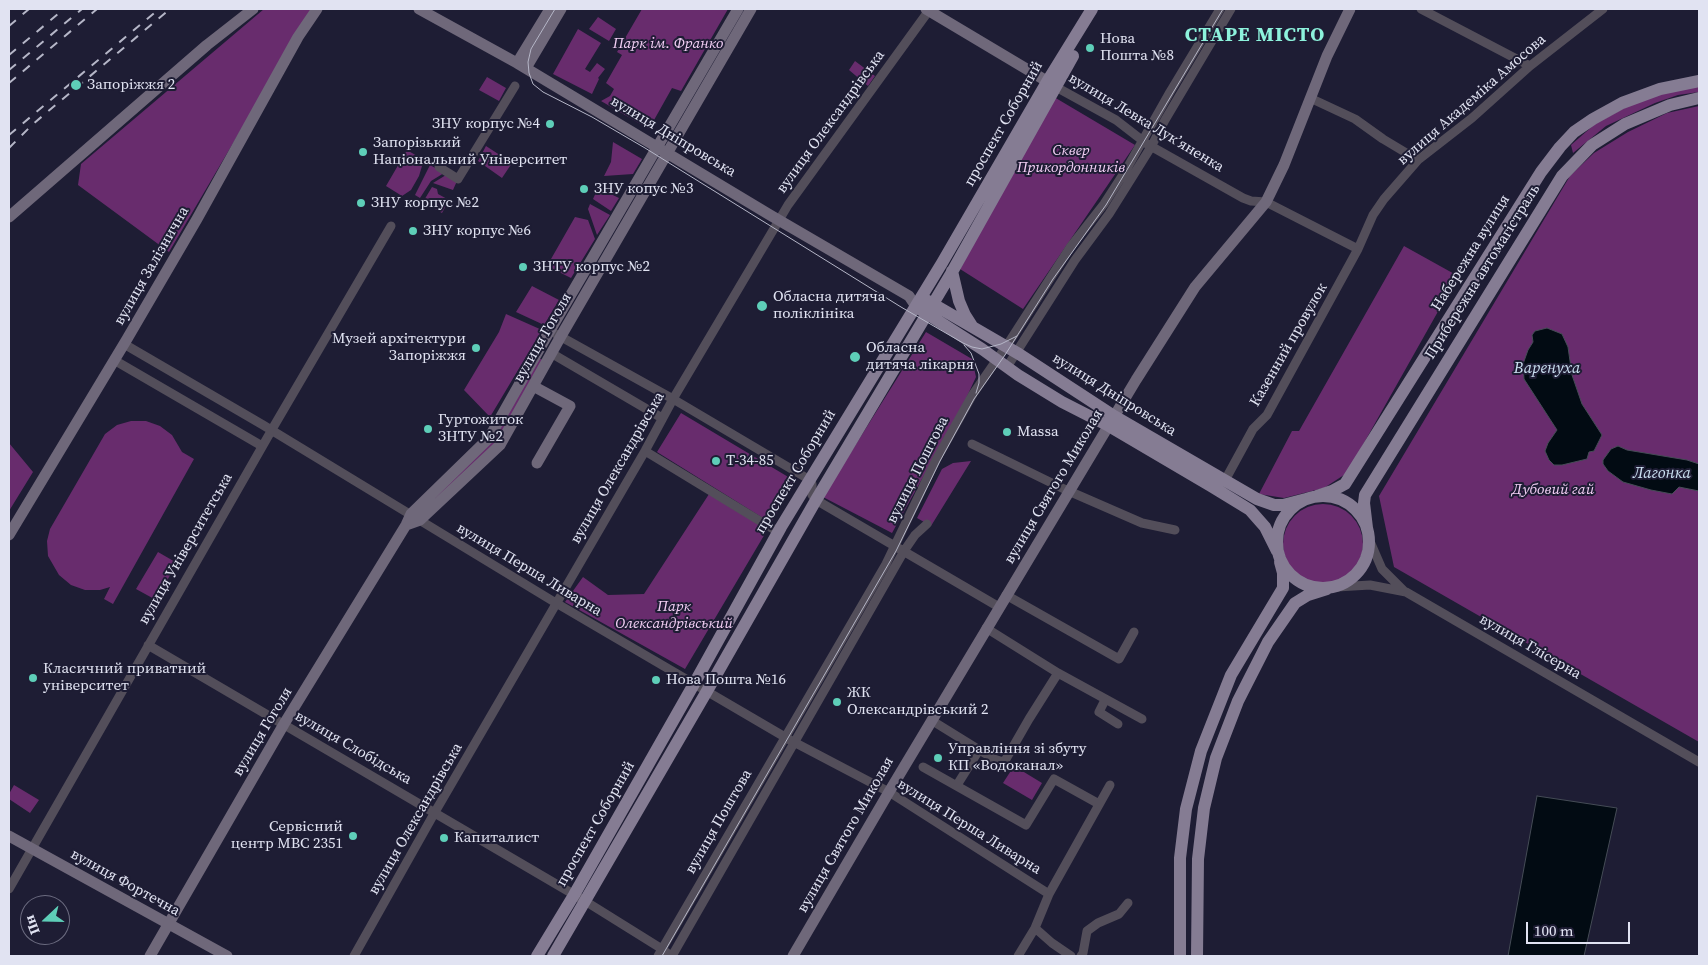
<!DOCTYPE html>
<html>
<head>
<meta charset="utf-8">
<style>
  body { margin:0 }
  #map { position:relative; width:1708px; height:965px; overflow:hidden; background:#1e1d34; font-family:"Source Serif 4",serif }
  canvas { display:block }
  .frame { position:absolute; inset:0; border:10px solid #e1e3f2; pointer-events:none }
  .north { position:absolute; left:20px; top:895px; width:50px; height:50px; box-sizing:border-box; background:#1e1d34; border:1px solid #6c6c80; border-radius:50%; rotate:249deg; font-size:14px; font-weight:700; line-height:20px; text-align:center; color:#e1e3f2 }
  .north::after { content:''; display:block; margin:auto; width:18px; height:22px; background:#5eceb8; clip-path:polygon(50% 0,100% 100%,50% 72%,0 100%) }
  .scale { position:absolute; left:1526px; top:922px; width:104px; height:22px; box-sizing:border-box; border:2px solid #e1e3f2; border-top:0; padding-left:6px; font-size:15px; line-height:18px; white-space:nowrap; color:#e1e3f2; -webkit-text-stroke:4px #1e1d34; paint-order:stroke }
</style>
</head>
<body>
<div id="map">
<canvas width="1708" height="965"></canvas>
<div class="frame"></div>
<div class="north">Пн</div>
<div class="scale">100 m</div>
</div>
<script>
const g = document.querySelector('canvas').getContext('2d');
g.lineJoin = 'round';
function fill(path, color) { g.fillStyle = color; g.fill(path, 'evenodd'); }
const poly = rows => new Path2D(rows.map(r => 'M' + r).join(''));
function strokePath(path, color, width, dash) { g.strokeStyle = color; g.lineWidth = width; g.lineCap = dash ? 'butt' : 'round'; g.setLineDash(dash || []); g.stroke(path); }
function label(font, color, halo, rows, align = 'center') {
  g.font = font + ' "Source Serif 4",serif'; g.lineWidth = 4; g.setLineDash([]); g.textBaseline = 'middle'; g.strokeStyle = halo; g.fillStyle = color; for (const [text, x, y, turn = 0] of rows) {
    g.save(); g.translate(x, y); g.rotate((+turn || 0) * Math.PI / 180); g.textAlign = isNaN(turn) ? turn : align; if (halo) g.strokeText(text, 0, 0); g.fillText(text, 0, 0); g.restore();
  }
}
fill(poly([
  [264,9,312,9,169,252,78,185,81,164],
  [642,9,728,9,681,91,672,88,649,129,601,101,610,96,614,89,606,83,622,55,617,52],
  [598,17,616,29,609,41,589,29],
  [578,29,601,43,585,69,590,72,597,63,605,69,598,78,599,79,592,94,553,74],
  [855,61,875,76,868,86,849,70],
  [487,77,506,88,499,101,479,90],
  [1699,84,1699,92,1678,95,1655,103,1606,126,1573,153,1571,145,1595,124,1641,99],
  [1054,97,1135,145,1023,309,960,269],
  [1699,106,1699,742,1394,567,1379,496,1570,176,1594,153,1628,132,1667,113],
  [613,142,642,159,633,174,604,176,611,162],
  [486,146,512,163,502,178,478,161],
  [407,150,417,156,414,162,422,166,419,176,411,190,402,196,386,186],
  [430,165,444,173,431,181,420,198,415,195],
  [446,175,457,181,453,190,433,183],
  [432,187,437,189,438,194,449,200,442,213,423,202],
  [598,188,619,198,611,211,593,199],
  [590,204,610,215,597,235,588,209],
  [575,217,588,220,595,239,571,278,547,266],
  [1404,246,1458,276,1347,473,1324,488,1284,498,1259,494,1292,431,1299,431],
  [532,286,559,300,544,325,516,312],
  [506,314,542,330,490,417,464,390,499,332],
  [926,332,972,359,976,377,963,405,892,533,823,497],
  [538,358,543,360,496,442,430,506,426,503,492,440],
  [681,413,795,481,771,523,657,452],
  [131,421,146,421,160,426,172,435,182,452,194,459,113,604,104,599,110,587,100,590,85,590,71,585,59,575,48,556,47,541,50,529,105,434,117,425],
  [9,443,33,472,9,511],
  [971,461,931,526,917,518,942,469,953,463],
  [711,491,769,527,685,669,565,602,583,577,608,595,644,594],
  '1283 544a40 40 0 1 1 80 0a40 40 0 1 1-80 0Z',
  [158,552,177,563,156,600,136,589],
  [1014,766,1042,783,1032,800,1003,783],
  [14,785,39,800,30,813,9,799,9,794]
]), '#682c6d');
const water = poly([
  [1547,328,1562,334,1568,347,1572,375,1582,404,1602,435,1594,451,1589,452,1587,459,1562,465,1554,465,1549,460,1545,451,1548,443,1557,430,1524,379,1523,364,1528,350,1533,342,1532,335,1535,331,1547,328],
  [1618,446,1627,450,1687,460,1699,464,1699,491,1679,487,1672,494,1651,490,1623,482,1608,471,1603,464,1603,460,1611,449,1618,446],
  [1537,796,1617,808,1584,956,1508,956,1537,796]
]);
fill(water, '#020b13');
strokePath(water, '#454c56', 1);
strokePath(poly([
  [1421,9,1530,66],
  [1056,87,1116,120,1147,144,1243,198,1251,201,1266,202,1358,249],
  [1310,98,1355,119,1383,139,1418,160],
  [439,167,458,179,515,86],
  [556,334,673,399,810,480,812,484,812,495,816,500,999,607],
  [124,344,263,425,556,603,790,740,889,792,1049,894],
  [551,353,662,418],
  [114,360,262,446],
  [1007,367,1075,260,1109,214,1151,147,1165,120,1231,9],
  [972,444,1064,489,1142,523,1175,530],
  [645,451,778,532],
  [1223,484,1253,429,1267,415,1358,249,1373,215,1384,199,1418,160,1472,118,1530,66,1603,9],
  [1369,539,1382,569,1404,591],
  [1337,587,1370,585,1406,592,1699,762],
  [1006,595,1119,659,1134,632],
  [986,628,1058,673,1142,719],
  [148,645,585,901,662,949,671,956],
  [1105,700,1099,712,1118,724],
  [931,720,994,759,1003,762,1006,759,1029,719,1058,673],
  [923,767,1026,825,1054,779,1099,804],
  [957,785,979,750],
  [9,889,274,426,391,226],
  [1035,928,1052,943,1071,956],
  [354,956,435,812,645,451,673,399,788,205,930,9],
  [658,956,886,564,936,460,973,394,1011,339,1071,246,1104,204,1126,170,1170,92,1220,9],
  [672,956,904,551,915,535,927,524],
  [1018,956,1035,928,1049,894,1110,785],
  [1081,956,1083,953,1087,931,1098,923,1119,914,1128,903]
]), '#534e5a', 9);
strokePath(poly([
  [419,9,517,63,770,215,909,296,915,305],
  [926,9,1055,86],
  [517,63,550,9],
  [526,68,561,9],
  [9,217,207,45,253,9],
  [533,386,570,406,537,463],
  [406,525,420,520,500,445,561,336,751,9],
  [9,535,127,339,197,219,298,37,317,9],
  [9,836,227,956],
  [150,956,284,724,406,525,411,514,489,438,545,339,738,9],
  [793,956,889,792,1136,380,1195,287,1266,202,1284,165,1327,56,1350,9]
]), '#6f687a', 11);
strokePath(poly([
  [952,271,959,301,965,315,972,326],
  [926,300,1019,354,1114,416,1257,499,1274,505,1283,505,1306,499],
  [921,310,982,349,1018,375,1062,402,1109,426,1211,486,1250,510,1265,527,1277,551],
  '1277 542a46 46 0 1 1 92 0a46 46 0 1 1-92 0Z',
  [1317,496,1332,491,1345,484,1541,172,1560,147,1574,132,1593,119,1622,103,1660,89,1699,81],
  [1367,528,1364,503,1365,495,1562,176,1592,145,1625,124,1670,105,1699,98],
  [537,956,574,895,694,684,781,527,942,263,1047,82,1092,9],
  [553,956,707,691,816,500,952,272,1073,56],
  [1180,956,1180,858,1186,809,1201,751,1231,675,1283,588,1283,573,1280,562],
  [1197,956,1198,859,1204,808,1216,758,1238,701,1268,642,1295,603,1308,595,1327,589]
]), '#857c93', 12);
strokePath(poly([
  [555,9,531,49,528,62,529,73,533,84,543,92,592,117,645,148,901,307,963,343,972,347,982,349,1001,344,1017,336],
  [964,345,971,353,979,374,979,383,976,393],
  [662,956,896,551,940,461,974,399,1005,355,1053,279,1106,205,1223,9]
]), '#b5b6c7', 1);
strokePath(poly([
  [9,26,29,9],
  [9,55,64,9],
  [9,70,82,9],
  [9,83,97,9],
  [9,135,159,9],
  [9,148,33,124,170,9]
]), '#b5b6c7', 2, [9, 9]);
for (const [x, y, r, color] of [
  [1090,48,5,"#5eceb8"],
  [76,85,6,"#5eceb8"],
  [550,124,5,"#5eceb8"],
  [363,152,5,"#5eceb8"],
  [584,189,5,"#5eceb8"],
  [361,203,5,"#5eceb8"],
  [413,231,5,"#5eceb8"],
  [523,267,5,"#5eceb8"],
  [762,306,6,"#5eceb8"],
  [476,348,5,"#5eceb8"],
  [855,357,6,"#5eceb8"],
  [428,429,5,"#5eceb8"],
  [1007,432,5,"#5eceb8"],
  [716,461,5,"#5eceb8"],
  [33,678,5,"#5eceb8"],
  [656,680,5,"#5eceb8"],
  [837,702,5,"#5eceb8"],
  [938,758,5,"#5eceb8"],
  [353,836,5,"#5eceb8"],
  [444,838,5,"#5eceb8"]
]) { const dot = new Path2D(); dot.arc(x, y, r, 0, 2 * Math.PI); g.fillStyle = color; g.fill(dot); strokePath(dot, '#1e1d34', 2); }
label('15px', '#e1e3f2', '#1e1d34', [
  ["Нова",1100,39],
  ["Пошта №8",1100,56],
  ["Запоріжжя 2",87,85],
  ["ЗНУ корпус №4",540,124,"right"],
  ["Запорізький",373,143],
  ["Національний Університет",373,160],
  ["ЗНУ копус №3",594,189],
  ["ЗНУ корпус №2",371,203],
  ["ЗНУ корпус №6",423,231],
  ["ЗНТУ корпус №2",533,267],
  ["Обласна дитяча",773,297],
  ["поліклініка",773,314],
  ["Музей архітектури",466,339,"right"],
  ["Запоріжжя",466,356,"right"],
  ["Обласна",866,348],
  ["дитяча лікарня",866,365],
  ["Гуртожиток",438,420],
  ["ЗНТУ №2",438,437],
  ["Massa",1017,432],
  ["Т-34-85",726,461],
  ["Класичний приватний",43,669],
  ["університет",43,686],
  ["Нова Пошта №16",666,680],
  ["ЖК",847,693],
  ["Олександрівський 2",847,710],
  ["Управлiння зi збуту",948,749],
  ["КП «Водоканал»",948,766],
  ["Сервісний",343,827,"right"],
  ["центр МВС 2351",343,844,"right"],
  ["Капиталист",454,838]
], 'left');
label('italic 15px', '#f4d0f6', '#1e1d34', [
  ["Парк ім. Франко",668,44],
  ["Сквер",1071,151],
  ["Прикордонників",1071,168],
  ["Дубовий гай",1553,490],
  ["Парк",674,607],
  ["Олександрівський",674,624]
]);
label('15px', '#e1e3f2', '#1e1d34', [
  ["вулиця Академіка Амосова",1472,100,-41],
  ["вулиця Олександрівська",831,122,-54],
  ["вулиця Левка Лукʼяненка",1146,123,31],
  ["проспект Соборний",1004,124,-60],
  ["вулиця Дніпровська",673,137,31],
  ["Набережна вулиця",1471,253,-58],
  ["вулиця Залізнична",152,266,-60],
  ["Прибережна автомагістраль",1483,272,-58],
  ["вулиця Гоголя",543,338,-60],
  ["Казенний провулок",1289,345,-60],
  ["вулиця Дніпровська",1114,395,32],
  ["вулиця Олександрівська",618,468,-60],
  ["вулиця Поштова",918,470,-63],
  ["проспект Соборний",796,472,-59],
  ["вулиця Святого Миколая",1054,487,-59],
  ["вулиця Університетська",186,549,-60],
  ["вулиця Перша Ливарна",529,570,31],
  ["вулиця Глісерна",1530,647,30],
  ["вулиця Гоголя",263,732,-59],
  ["вулиця Слобідська",353,748,30],
  ["вулиця Олександрівська",416,819,-60],
  ["вулиця Поштова",719,822,-60],
  ["проспект Соборний",596,824,-60],
  ["вулиця Перша Ливарна",969,827,32],
  ["вулиця Святого Миколая",846,835,-60],
  ["вулиця Фортечна",125,883,29]
]);
label('italic 16px', '#cbe0f1', '#1e1d34', [
  ["Варенуха",1547,369],
  ["Лагонка",1662,474]
]);
g.letterSpacing = '1px';
label('bold 20px', '#8df2dc', '#1e1d34', [
  ["СТАРЕ МІСТО",1255,36]
]);
g.letterSpacing = '0px';
</script>
</body>
</html>
